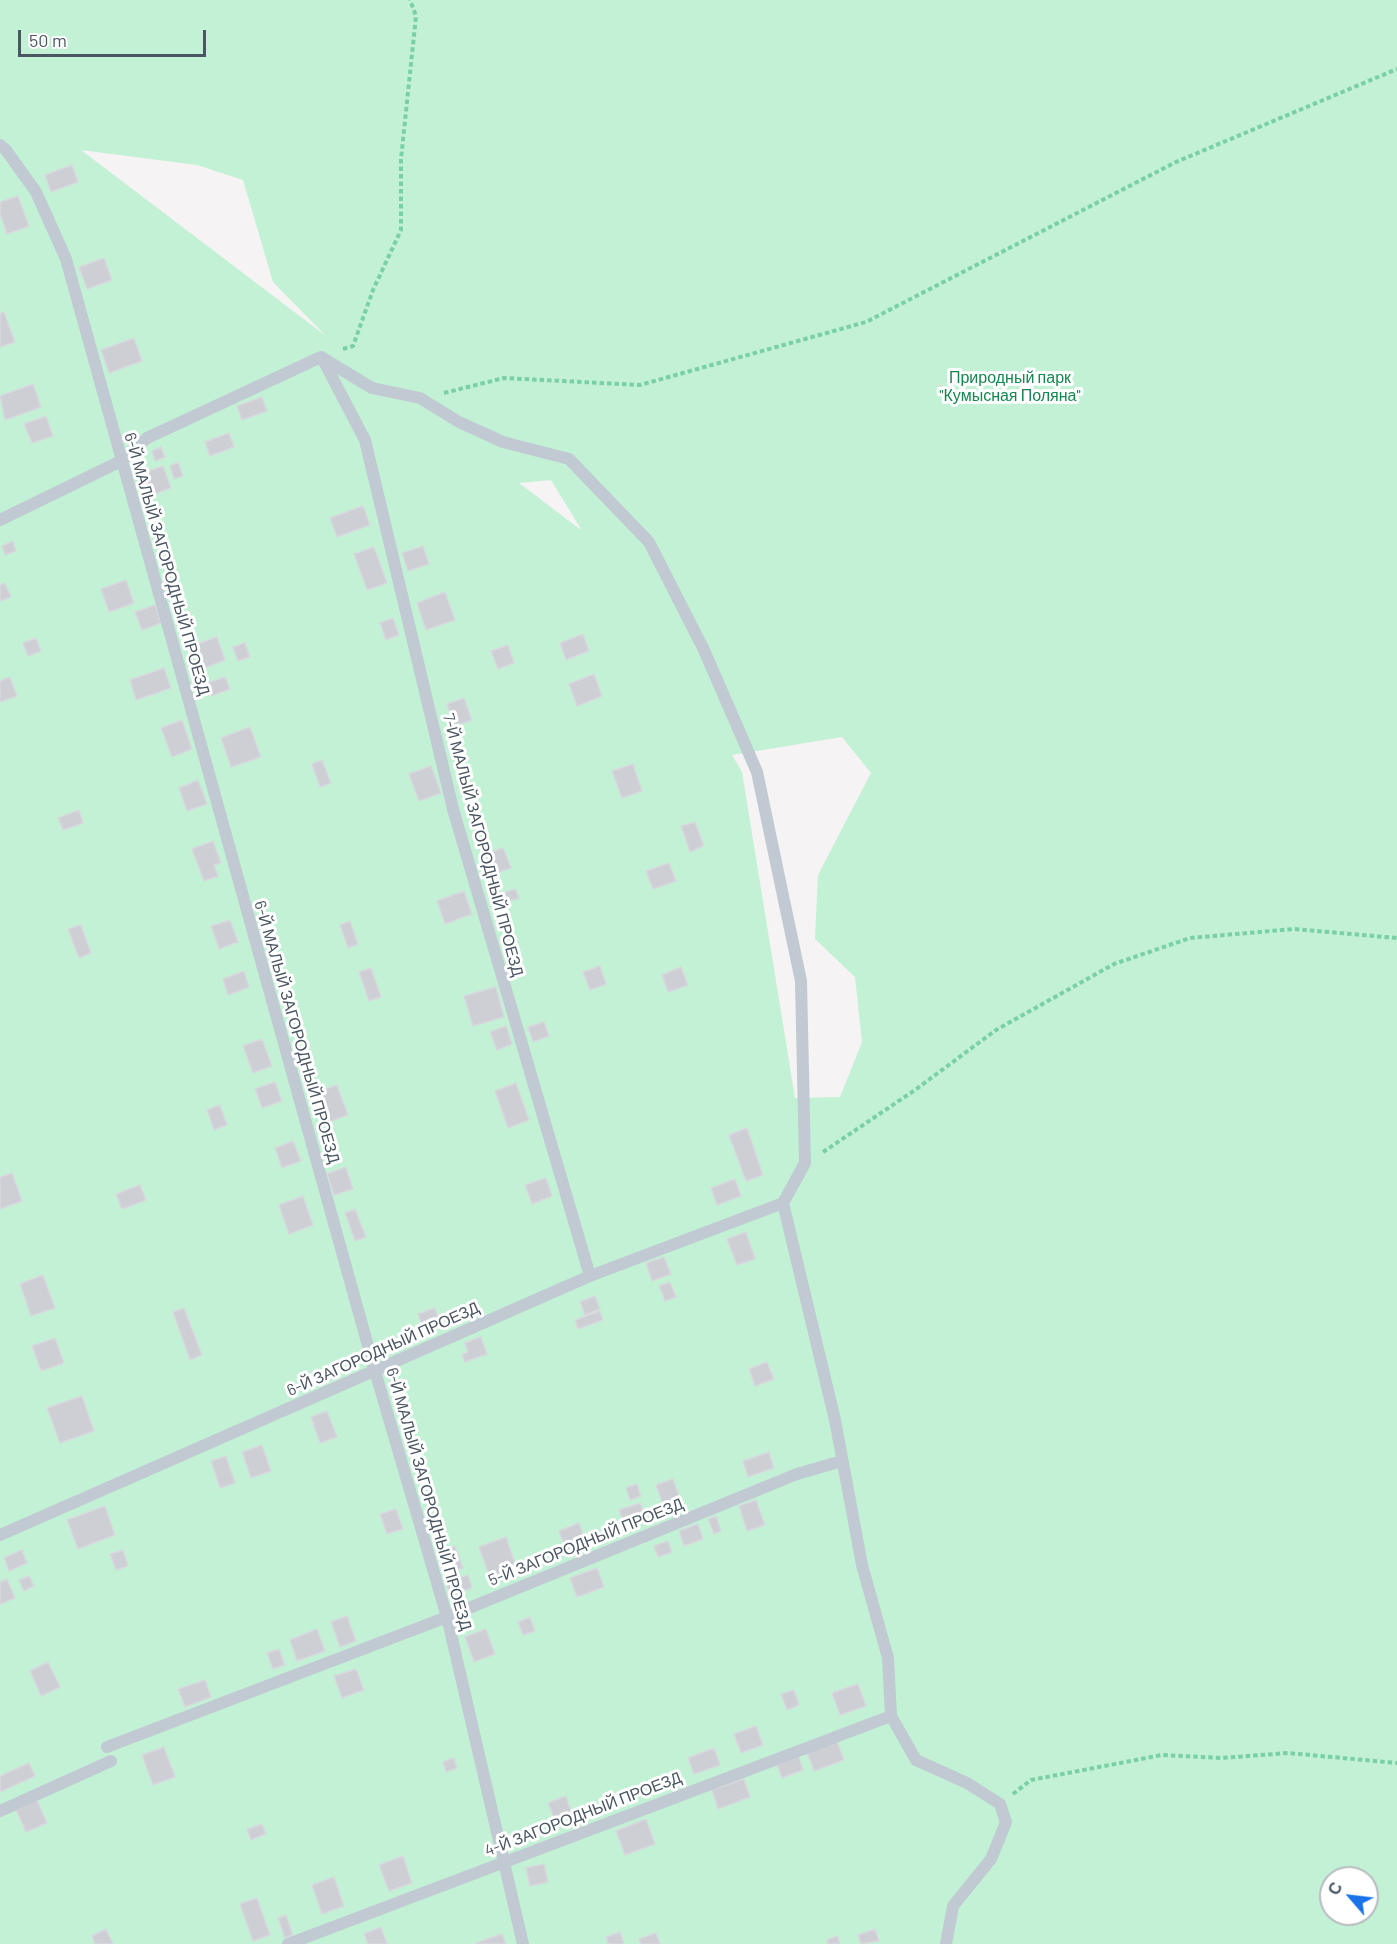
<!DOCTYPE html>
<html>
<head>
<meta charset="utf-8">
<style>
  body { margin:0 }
  #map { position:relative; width:1397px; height:1944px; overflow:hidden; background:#f5f3f3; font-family:Barlow,sans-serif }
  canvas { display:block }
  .north { position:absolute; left:1319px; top:1866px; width:60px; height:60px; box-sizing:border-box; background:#fff; border:2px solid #b7bbc0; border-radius:50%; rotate:298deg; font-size:16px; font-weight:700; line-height:24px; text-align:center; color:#4a5661 }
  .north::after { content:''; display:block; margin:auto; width:21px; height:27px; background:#1a73e8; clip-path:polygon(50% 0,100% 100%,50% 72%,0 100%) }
  .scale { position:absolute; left:18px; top:30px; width:188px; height:27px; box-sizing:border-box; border:3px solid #4a5661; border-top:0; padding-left:8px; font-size:18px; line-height:21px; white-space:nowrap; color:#4a5661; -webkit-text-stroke:4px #fff; paint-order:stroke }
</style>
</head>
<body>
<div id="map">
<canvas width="1397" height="1944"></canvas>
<div class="north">С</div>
<div class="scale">50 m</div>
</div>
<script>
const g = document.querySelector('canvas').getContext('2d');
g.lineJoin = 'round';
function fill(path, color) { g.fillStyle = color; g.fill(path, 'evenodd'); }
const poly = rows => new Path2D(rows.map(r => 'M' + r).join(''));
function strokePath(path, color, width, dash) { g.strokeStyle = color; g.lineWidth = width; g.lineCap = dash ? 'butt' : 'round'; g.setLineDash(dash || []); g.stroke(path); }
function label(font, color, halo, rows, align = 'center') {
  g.font = font + ' Barlow,sans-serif'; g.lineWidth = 6; g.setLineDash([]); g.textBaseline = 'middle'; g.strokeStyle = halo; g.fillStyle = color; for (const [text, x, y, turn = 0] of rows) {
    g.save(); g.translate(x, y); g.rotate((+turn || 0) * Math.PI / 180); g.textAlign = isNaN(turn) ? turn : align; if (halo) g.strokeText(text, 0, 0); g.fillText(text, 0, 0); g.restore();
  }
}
fill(poly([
  [0,0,1397,0,1397,1944,0,1944],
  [81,150,197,165,243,180,273,282,326,336],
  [551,480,581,529,581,530,519,483],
  [842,737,871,773,818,875,815,939,855,977,862,1042,840,1097,795,1098,742,772,732,755],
  [1331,1878,1367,1878,1367,1914,1331,1914]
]), '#c3f1d5');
const building = poly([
  [72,165,78,182,51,192,45,175,72,165],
  [18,196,29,226,7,234,0,214,0,202,18,196],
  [104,258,112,280,87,289,79,267,104,258],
  [4,312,15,342,0,347,0,314,4,312],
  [134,338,142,361,109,373,101,350,134,338],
  [33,384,41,407,5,420,0,396,33,384],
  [262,397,267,411,242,420,237,406,262,397],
  [46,416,53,436,32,443,24,424,46,416],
  [229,433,234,447,210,456,205,442,229,433],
  [161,447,165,457,155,461,152,451,161,447],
  [178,462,183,476,174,479,170,466,178,462],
  [163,466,171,488,146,497,138,475,163,466],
  [363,506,370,525,337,537,330,518,363,506],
  [13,541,16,551,5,555,2,546,13,541],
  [423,546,429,564,408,571,402,553,423,546],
  [374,547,387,583,367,590,354,554,374,547],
  [126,580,134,603,109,612,101,589,126,580],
  [5,583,11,597,0,601,0,585,5,583],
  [445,592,455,620,426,630,417,603,445,592],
  [155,605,161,623,142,630,135,612,155,605],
  [393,618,399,635,386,640,380,623,393,618],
  [583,634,589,651,566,660,560,643,583,634],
  [217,637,225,660,205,668,197,644,217,637],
  [36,638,41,651,28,656,23,643,36,638],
  [245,643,250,657,238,661,233,647,245,643],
  [508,645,514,663,498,669,491,651,508,645],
  [164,668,171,688,136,700,130,680,164,668],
  [594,674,602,696,577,706,569,684,594,674],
  [10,677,17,696,0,702,0,681,10,677],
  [225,677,230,689,212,696,207,683,225,677],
  [464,698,472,720,455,726,447,704,464,698],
  [182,720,192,749,172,757,161,728,182,720],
  [250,727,261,757,231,767,221,738,250,727],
  [322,760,331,783,320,787,312,764,322,760],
  [633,764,642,791,622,798,612,771,633,764],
  [431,766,441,793,419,801,409,774,431,766],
  [198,780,207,804,187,811,179,788,198,780],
  [79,810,83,823,63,830,58,818,79,810],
  [695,822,704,846,690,852,681,826,695,822],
  [213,841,221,863,214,865,218,876,204,881,192,849,213,841],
  [503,848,511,868,493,874,486,854,503,848],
  [669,863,676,881,653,889,646,871,669,863],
  [515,889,519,898,498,905,495,896,515,889],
  [464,891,472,914,445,924,437,901,464,891],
  [230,920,238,942,219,949,211,926,230,920],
  [350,921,358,944,348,948,340,925,350,921],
  [81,925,91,953,79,958,68,929,81,925],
  [600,966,606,984,590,990,583,972,600,966],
  [681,967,688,985,668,992,662,975,681,967],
  [371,968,381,997,369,1001,359,972,371,968],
  [244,971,249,987,228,995,223,979,244,971],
  [496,987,504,1017,473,1026,464,996,496,987],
  [544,1022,549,1036,533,1042,528,1027,544,1022],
  [506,1026,512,1044,497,1050,490,1032,506,1026],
  [262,1039,272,1066,253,1073,243,1046,262,1039],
  [275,1082,282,1101,262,1108,255,1089,275,1082],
  [516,1083,529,1120,508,1128,495,1091,516,1083],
  [337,1085,348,1115,323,1124,312,1094,337,1085],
  [220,1105,227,1125,214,1130,207,1110,220,1105],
  [747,1128,763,1175,746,1181,729,1135,747,1128],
  [293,1141,301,1161,282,1168,275,1148,293,1141],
  [346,1167,353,1189,334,1195,327,1174,346,1167],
  [12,1173,22,1201,0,1209,0,1177,12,1173],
  [546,1178,552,1196,532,1204,525,1185,546,1178],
  [735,1179,741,1196,717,1205,711,1188,735,1179],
  [140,1185,146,1200,122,1209,116,1194,140,1185],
  [303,1196,313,1225,289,1234,279,1205,303,1196],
  [355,1209,366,1237,355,1241,345,1213,355,1209],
  [746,1232,755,1259,737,1265,727,1239,746,1232],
  [664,1257,671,1274,652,1281,646,1263,664,1257],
  [43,1275,55,1308,31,1316,20,1284,43,1275],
  [670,1282,676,1297,665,1301,659,1286,670,1282],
  [595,1296,600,1309,585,1315,580,1302,595,1296],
  [184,1308,202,1355,190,1360,173,1312,184,1308],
  [435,1308,441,1327,425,1333,418,1314,435,1308],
  [600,1311,603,1320,578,1329,575,1320,600,1311],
  [481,1337,487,1354,465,1362,462,1355,468,1352,465,1343,481,1337],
  [55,1338,64,1363,41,1371,32,1346,55,1338],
  [767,1362,774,1379,755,1386,749,1369,767,1362],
  [82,1396,94,1431,60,1443,47,1408,82,1396],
  [327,1411,337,1437,320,1443,311,1417,327,1411],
  [262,1445,271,1471,251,1478,242,1452,262,1445],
  [769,1452,774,1468,748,1477,743,1461,769,1452],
  [226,1456,235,1483,220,1488,211,1461,226,1456],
  [673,1479,683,1507,666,1513,656,1485,673,1479],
  [637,1484,641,1496,630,1500,626,1488,637,1484],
  [756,1500,765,1525,747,1531,739,1506,756,1500],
  [640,1503,646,1519,625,1526,619,1510,640,1503],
  [105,1506,115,1535,78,1549,67,1520,105,1506],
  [396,1509,403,1529,387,1534,380,1514,396,1509],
  [716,1516,721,1531,714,1534,708,1519,716,1516],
  [579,1523,586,1543,566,1550,559,1531,579,1523],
  [698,1524,703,1539,684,1546,679,1531,698,1524],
  [506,1537,517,1569,490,1578,479,1547,506,1537],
  [668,1541,672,1552,658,1557,654,1546,668,1541],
  [455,1546,463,1568,451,1572,443,1550,455,1546],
  [22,1550,27,1563,9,1571,4,1558,22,1550],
  [123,1550,128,1566,116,1570,110,1554,123,1550],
  [597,1568,604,1587,577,1597,570,1578,597,1568],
  [468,1575,472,1588,451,1595,446,1583,468,1575],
  [29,1576,34,1586,24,1591,19,1580,29,1576],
  [7,1579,15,1598,0,1604,0,1582,7,1579],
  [347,1616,356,1641,340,1647,331,1622,347,1616],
  [530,1617,535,1631,523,1635,518,1622,530,1617],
  [317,1629,325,1651,297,1661,290,1640,317,1629],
  [486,1629,495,1654,474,1662,465,1637,486,1629],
  [279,1649,285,1665,273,1669,267,1653,279,1649],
  [48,1662,60,1687,41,1696,30,1671,48,1662],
  [356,1669,364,1690,342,1698,334,1676,356,1669],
  [205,1680,211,1697,185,1707,178,1689,205,1680],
  [858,1684,866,1706,840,1715,832,1693,858,1684],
  [794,1690,799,1705,787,1710,781,1694,794,1690],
  [756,1726,763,1745,741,1753,734,1734,756,1726],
  [837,1741,844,1760,814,1771,807,1752,837,1741],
  [164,1747,175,1777,153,1785,142,1755,164,1747],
  [714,1748,720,1765,694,1774,688,1758,714,1748],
  [798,1754,803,1770,782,1778,776,1762,798,1754],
  [454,1758,457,1768,446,1772,443,1762,454,1758],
  [29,1763,35,1776,0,1792,0,1776,29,1763],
  [744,1779,750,1797,718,1809,712,1790,744,1779],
  [566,1796,572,1814,555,1820,548,1803,566,1796],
  [37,1800,47,1823,26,1832,16,1810,37,1800],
  [646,1819,655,1844,625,1855,616,1831,646,1819],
  [262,1824,266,1834,251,1840,247,1829,262,1824],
  [403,1856,412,1883,389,1891,379,1865,403,1856],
  [544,1864,548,1882,530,1886,526,1868,544,1864],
  [334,1877,344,1906,322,1914,312,1885,334,1877],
  [257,1898,270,1935,253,1941,240,1904,257,1898],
  [286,1915,293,1935,285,1938,278,1918,286,1915],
  [381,1927,387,1944,368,1944,364,1934,381,1927],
  [106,1929,113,1944,95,1944,92,1936,106,1929],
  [875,1929,879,1941,861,1944,858,1935,875,1929],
  [620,1932,624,1944,608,1944,606,1937,620,1932],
  [656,1933,660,1944,641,1944,639,1939,656,1933],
  [502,1934,506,1944,477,1944,476,1943,502,1934],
  [837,1936,840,1944,828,1944,827,1940,837,1936]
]);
fill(building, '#cdcfd5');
strokePath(building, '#d7d9de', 1.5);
strokePath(poly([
  [343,349,353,346,373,290,401,230,401,159,416,16,410,0],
  [444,393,504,378,640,385,866,322,1176,162,1397,69],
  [823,1152,915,1090,996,1030,1114,964,1190,938,1294,929,1397,938],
  [1013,1794,1031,1780,1162,1755,1221,1758,1288,1753,1397,1763]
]), '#7ad0a6', 4, [4.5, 3]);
strokePath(poly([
  [0,145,6,150,36,192,66,259,375,1371,447,1617,523,1944],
  [321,357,372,388,420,398,459,422,503,442,569,459,649,542,704,650,757,772,801,981,805,1163,783,1203],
  [322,358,365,440,453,809,590,1276],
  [0,520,121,461,147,438,321,357],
  [783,1203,835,1420,862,1565,888,1658,891,1716,916,1760,967,1783,1000,1804,1006,1822,991,1859,953,1906,946,1944],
  [0,1535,590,1276,783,1203],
  [107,1747,447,1617,797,1474,842,1461],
  [0,1811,111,1761],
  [288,1944,891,1716]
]), '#c1cad2', 12);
label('16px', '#17864f', '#fff', [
  ["Природный парк",1010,378],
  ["\"Кумысная Поляна\"",1010,396]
]);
label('16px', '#4a5661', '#fff', [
  ["6-Й МАЛЫЙ ЗАГОРОДНЫЙ ПРОЕЗД",167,564,74],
  ["7-Й МАЛЫЙ ЗАГОРОДНЫЙ ПРОЕЗД",483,845,75],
  ["6-Й МАЛЫЙ ЗАГОРОДНЫЙ ПРОЕЗД",297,1032,74],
  ["6-Й ЗАГОРОДНЫЙ ПРОЕЗД",383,1349,-24],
  ["6-Й МАЛЫЙ ЗАГОРОДНЫЙ ПРОЕЗД",429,1499,74],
  ["5-Й ЗАГОРОДНЫЙ ПРОЕЗД",586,1542,-22],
  ["4-Й ЗАГОРОДНЫЙ ПРОЕЗД",583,1814,-21]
]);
</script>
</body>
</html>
